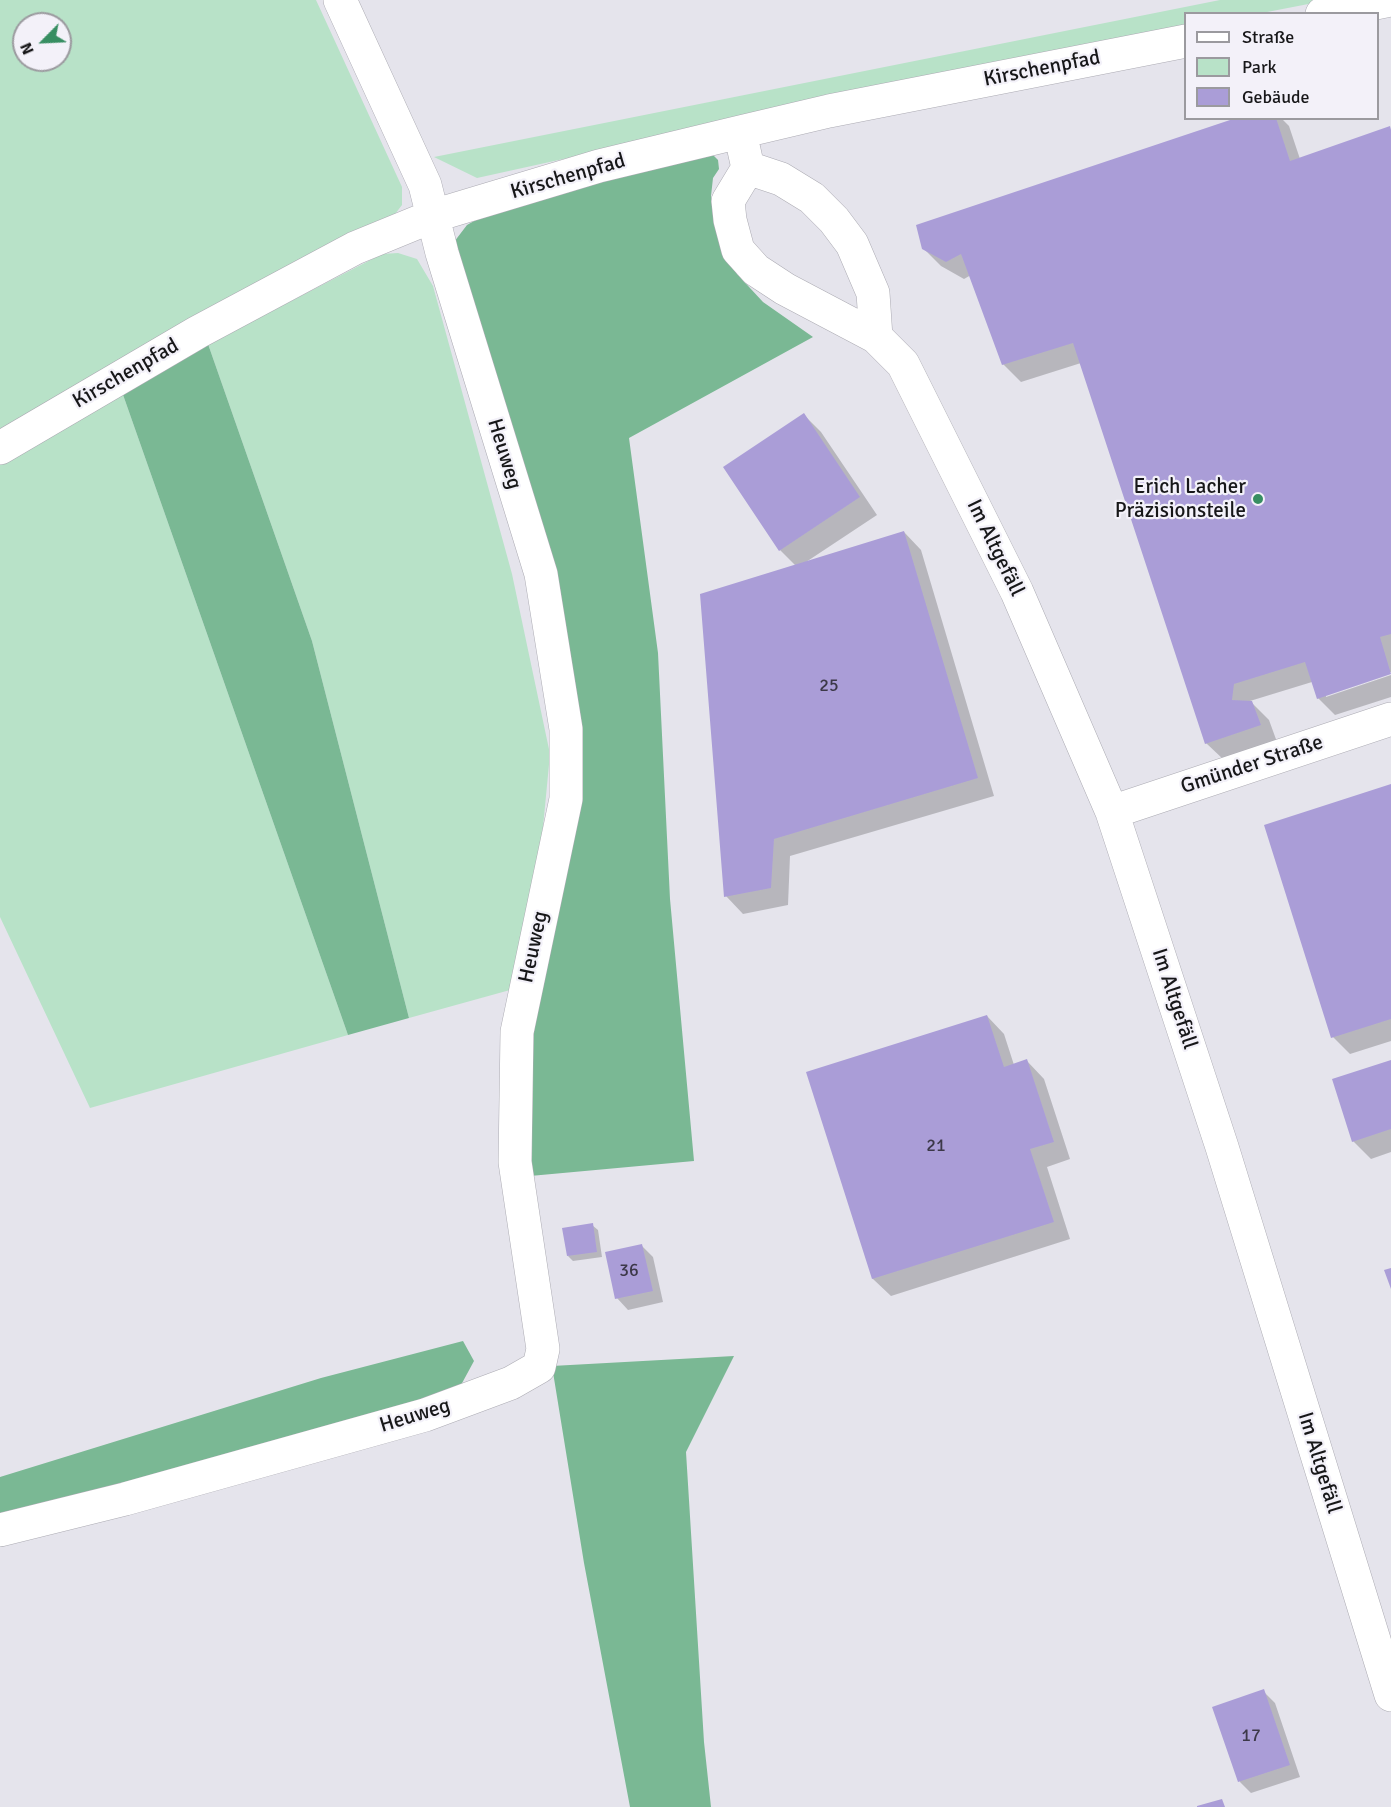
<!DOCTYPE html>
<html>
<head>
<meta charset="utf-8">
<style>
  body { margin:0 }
  #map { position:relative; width:1391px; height:1807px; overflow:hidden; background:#e5e4ec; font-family:Signika,sans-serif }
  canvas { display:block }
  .legend { position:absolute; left:1184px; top:12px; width:195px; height:108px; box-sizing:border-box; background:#f3f1f9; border:2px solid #9b9a9f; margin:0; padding:8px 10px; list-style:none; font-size:18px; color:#171719 }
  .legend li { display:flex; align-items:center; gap:12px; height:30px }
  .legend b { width:30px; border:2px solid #9b9a9f }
  .north { position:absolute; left:12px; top:12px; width:60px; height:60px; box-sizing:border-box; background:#f3f1f9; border:2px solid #9b9a9f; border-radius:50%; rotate:246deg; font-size:16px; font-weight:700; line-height:24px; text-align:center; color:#171719 }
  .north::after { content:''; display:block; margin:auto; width:21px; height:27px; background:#378e62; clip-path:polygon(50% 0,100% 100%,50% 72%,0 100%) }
</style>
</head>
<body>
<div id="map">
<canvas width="1391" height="1807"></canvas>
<ul class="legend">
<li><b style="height:8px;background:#fff"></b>Straße</li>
<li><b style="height:16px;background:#b8e2c8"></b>Park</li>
<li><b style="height:16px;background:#aa9dd7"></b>Gebäude</li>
</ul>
<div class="north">N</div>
</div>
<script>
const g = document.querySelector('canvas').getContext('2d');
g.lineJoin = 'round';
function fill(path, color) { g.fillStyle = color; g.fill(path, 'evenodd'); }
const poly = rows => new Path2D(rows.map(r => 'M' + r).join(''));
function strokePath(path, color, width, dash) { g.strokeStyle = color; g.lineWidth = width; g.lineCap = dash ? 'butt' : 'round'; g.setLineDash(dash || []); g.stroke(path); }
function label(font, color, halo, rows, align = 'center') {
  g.font = font + ' Signika,sans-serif'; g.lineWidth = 4.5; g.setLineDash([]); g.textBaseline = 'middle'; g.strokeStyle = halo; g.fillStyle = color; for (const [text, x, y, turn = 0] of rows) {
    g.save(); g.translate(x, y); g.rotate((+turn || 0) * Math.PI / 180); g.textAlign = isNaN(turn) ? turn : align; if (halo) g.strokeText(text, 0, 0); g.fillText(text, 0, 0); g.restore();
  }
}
fill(poly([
  [0,0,316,0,402,187,402,205,392,218,0,433],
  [24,24,60,24,60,60,24,60],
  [1220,0,1329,0,1262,13,1186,14,1185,29,813,104,477,178,434,157],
  [398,253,417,259,433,286,512,574,550,754,541,848,510,990,409,1018,312,641,208,344,382,254],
  [121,389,348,1035,90,1108,0,917,0,460]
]), '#b8e2c8');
fill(poly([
  [710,152,718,160,719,169,713,178,711,196,722,240,737,274,763,302,813,337,629,438,658,653,670,899,694,1161,530,1176,533,1037,571,827,578,741,454,242,467,225,497,208],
  [208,344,312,641,409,1018,348,1035,121,389],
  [463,1341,474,1361,461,1385,365,1419,0,1518,0,1477,321,1378],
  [734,1356,686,1452,704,1742,711,1807,630,1807,584,1563,552,1366]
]), '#7ab894');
fill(poly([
  [1241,118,1281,118,1289,126,1300,159,1391,130,1391,672,1326,694,1326,697,1391,675,1391,697,1335,715,1318,698,1312,682,1250,701,1269,720,1277,742,1224,760,1206,743,1081,363,1021,382,1003,364,971,275,964,279,941,266,923,248],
  [804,415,821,432,877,515,806,562,904,532,921,550,994,796,790,856,788,905,743,914,726,896,796,566,780,550],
  [1391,786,1391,1041,1350,1054,1333,1037],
  [987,1016,1004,1034,1014,1065,1027,1061,1044,1079,1070,1159,1047,1167,1070,1239,891,1296,873,1279,808,1073],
  [1391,1062,1391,1152,1371,1159,1353,1141],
  [592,1225,598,1230,602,1257,573,1261,568,1256],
  [641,1245,653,1257,663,1302,628,1310,617,1298],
  [1263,1691,1275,1703,1300,1777,1251,1793,1240,1782,1214,1708]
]), '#0003');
fill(poly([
  [1236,118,1276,118,1290,161,1390,126,1391,130,1391,634,1380,637,1391,674,1317,699,1305,662,1234,684,1232,700,1252,701,1261,725,1205,744,1073,343,1002,365,961,254,946,262,922,249,916,225],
  [804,413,860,497,779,551,723,467],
  [904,531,978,778,774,839,771,888,724,897,700,594],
  [1391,784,1391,1019,1331,1038,1264,825],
  [987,1015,1004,1067,1027,1059,1054,1142,1030,1149,1054,1222,872,1279,806,1072],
  [1391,1060,1391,1129,1352,1142,1332,1079],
  [593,1223,597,1252,567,1256,562,1228],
  [642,1244,653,1291,615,1299,605,1252],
  [1391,1268,1391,1289,1384,1270],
  [1264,1689,1290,1765,1238,1782,1212,1707],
  [1222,1799,1225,1807,1197,1807,1197,1806]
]), '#aa9dd7');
const minor = poly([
  [1322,14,1390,0],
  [740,132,748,168,728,201,730,220,738,250,756,270,785,289,876,337,903,364,1017,592,1112,812,1222,1147,1391,1695],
  [748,168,781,179,812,198,834,220,852,244,873,293,876,337],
  [0,448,198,332,355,248,433,216,599,166,740,132,829,111,1186,41],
  [1112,812,1391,719],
  [0,1530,125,1499,425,1415,511,1383,539,1367,543,1349,515,1162,517,1032,566,799,566,729,541,574,442,253,425,185,340,0]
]);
strokePath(minor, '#acabb3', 34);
strokePath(minor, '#fff', 33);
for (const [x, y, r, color] of [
  [1258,499,6,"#378e62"]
]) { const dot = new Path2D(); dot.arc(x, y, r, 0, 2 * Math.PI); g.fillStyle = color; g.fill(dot); strokePath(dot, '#f3f1f9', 2); }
label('18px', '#3c3848', null, [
  ["25",829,686],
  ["21",936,1146],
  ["36",629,1271],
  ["17",1251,1736]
]);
label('21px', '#171719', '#f3f1f9', [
  ["Kirschenpfad",1042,69,-11],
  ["Kirschenpfad",568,177,-16],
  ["Kirschenpfad",126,374,-30],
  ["Heuweg",504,454,73],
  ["Im Altgefäll",995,548,64],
  ["Gmünder Straße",1252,765,-18],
  ["Heuweg",534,947,-78],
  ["Im Altgefäll",1174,999,72],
  ["Heuweg",415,1416,-17],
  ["Im Altgefäll",1319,1463,73]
]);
label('21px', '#171719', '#f3f1f9', [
  ["Erich Lacher",1246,487],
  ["Präzisionsteile",1246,511]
], 'right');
</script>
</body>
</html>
